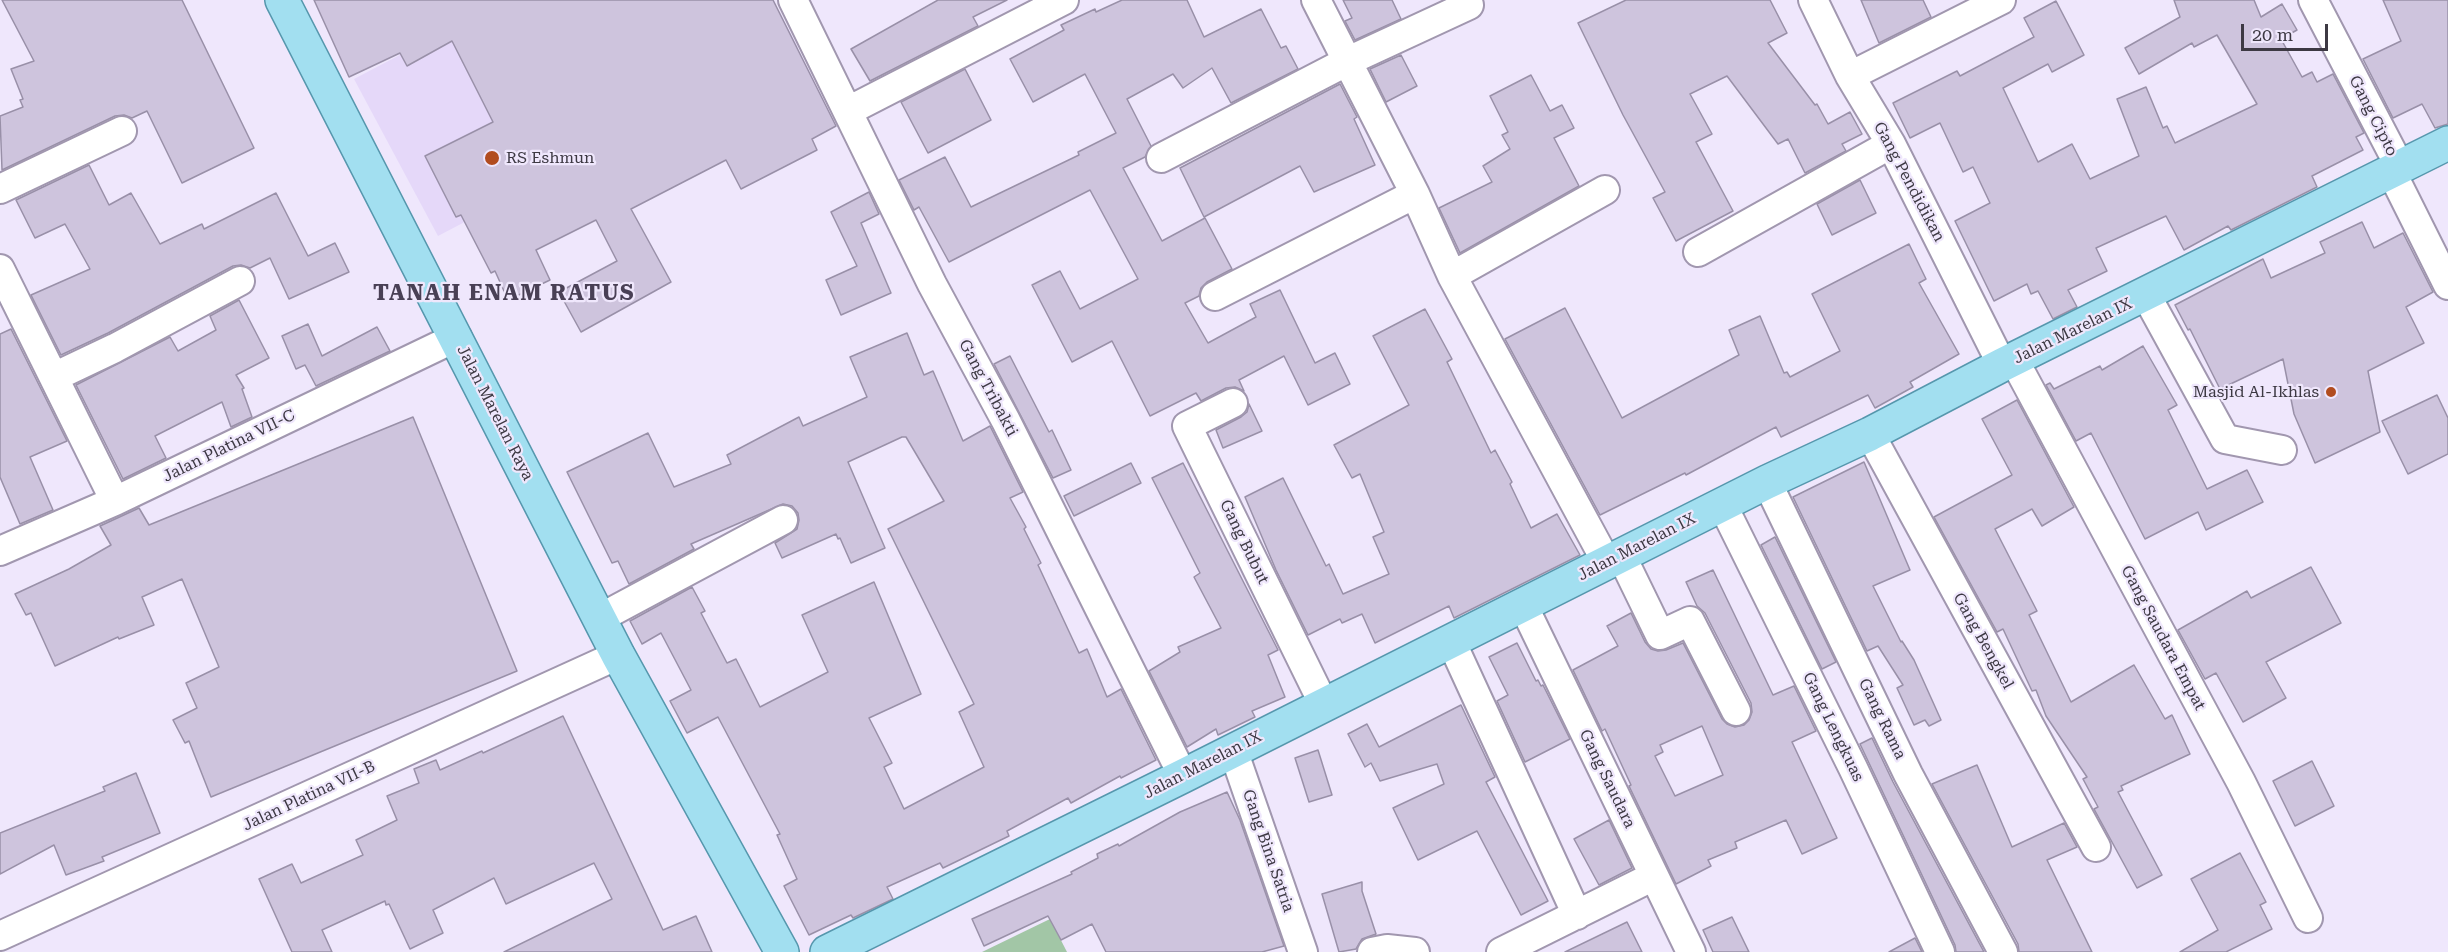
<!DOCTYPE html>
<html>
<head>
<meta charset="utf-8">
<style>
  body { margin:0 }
  #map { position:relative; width:2448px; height:952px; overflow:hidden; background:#efe7fc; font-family:"Roboto Serif",serif }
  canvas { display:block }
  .scale { position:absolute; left:2241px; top:24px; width:87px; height:27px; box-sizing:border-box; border:3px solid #3d3943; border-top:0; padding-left:8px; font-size:18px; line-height:21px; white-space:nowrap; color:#3d3943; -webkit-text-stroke:4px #efe7fc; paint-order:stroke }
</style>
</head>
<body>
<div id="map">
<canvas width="2448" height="952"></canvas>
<div class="scale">20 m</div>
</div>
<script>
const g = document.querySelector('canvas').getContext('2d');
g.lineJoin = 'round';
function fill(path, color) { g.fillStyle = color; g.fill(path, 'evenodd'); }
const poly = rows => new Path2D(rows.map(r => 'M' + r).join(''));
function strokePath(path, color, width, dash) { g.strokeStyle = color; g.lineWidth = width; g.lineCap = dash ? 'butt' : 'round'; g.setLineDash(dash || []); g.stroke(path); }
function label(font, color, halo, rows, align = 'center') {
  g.font = font + ' "Roboto Serif",serif'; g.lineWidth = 4.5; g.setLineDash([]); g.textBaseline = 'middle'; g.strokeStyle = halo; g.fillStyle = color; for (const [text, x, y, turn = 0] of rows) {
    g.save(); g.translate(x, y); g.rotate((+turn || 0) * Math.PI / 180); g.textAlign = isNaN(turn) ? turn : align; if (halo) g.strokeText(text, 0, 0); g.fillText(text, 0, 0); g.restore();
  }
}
fill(poly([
  [505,0,773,0,798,47,438,236,354,79]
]), '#e5d8f9');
fill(poly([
  [1050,919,1067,952,982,952]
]), '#a2c6a6');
const building = poly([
  [2,0,182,0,254,148,182,183,147,111,132,118,124,115,115,116,2,170,0,116,23,107,20,100,23,99,11,69,34,61,2,0],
  [314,0,773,0,836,126,812,139,817,150,741,189,726,160,631,209,671,282,581,332,559,292,617,261,596,220,536,250,550,280,508,300,495,271,491,273,461,215,456,217,425,156,493,122,452,41,407,66,400,53,349,77,314,0],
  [938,0,1007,0,973,17,978,26,870,81,851,49,938,0],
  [1122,0,1187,0,1204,37,1261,9,1281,48,1286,46,1298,69,1231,103,1212,68,1183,88,1173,74,1127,99,1151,146,1145,157,1123,168,1162,241,1205,218,1232,269,1207,282,1201,288,1199,296,1185,303,1208,343,1256,317,1250,304,1280,290,1315,363,1335,353,1350,384,1308,405,1284,356,1239,380,1244,391,1235,387,1226,388,1201,401,1196,393,1150,416,1112,341,1072,362,1032,285,1060,271,1080,309,1138,279,1090,190,949,262,919,207,914,210,899,180,945,157,971,207,1079,155,1078,152,1116,133,1085,74,1033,102,1010,59,1064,30,1061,25,1095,9,1096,12,1122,0],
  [1343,0,1392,0,1401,19,1355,40,1345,21,1352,18,1343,0],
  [1626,0,1770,0,1787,33,1768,43,1815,105,1817,104,1828,124,1850,112,1862,134,1842,144,1846,151,1805,173,1788,139,1778,144,1727,76,1690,94,1712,134,1696,142,1733,211,1676,241,1653,198,1665,192,1623,115,1578,23,1626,0],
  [1861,0,1923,0,1931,17,1879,43,1861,0],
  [2174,0,2254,0,2261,17,2282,4,2297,30,2281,39,2302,77,2312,72,2317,82,2333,74,2364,133,2356,137,2363,150,2312,176,2317,187,2231,230,2228,226,2184,250,2166,216,2096,248,2107,271,2068,290,2077,307,2053,319,2038,291,2031,294,2027,284,1994,301,1955,221,1990,203,1973,167,1963,172,1940,123,1910,138,1893,103,1957,71,1960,76,2034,37,2024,18,2056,1,2084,55,2052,72,2048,64,2003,88,2038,162,2072,144,2090,179,2139,156,2117,99,2146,87,2163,128,2167,126,2175,143,2257,104,2217,35,2194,47,2192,43,2139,74,2125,48,2180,17,2174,0],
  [2383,0,2448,0,2448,124,2435,128,2422,104,2393,118,2363,59,2401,41,2383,0],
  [1401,55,1417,86,1386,102,1370,69,1401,55],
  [965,69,991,120,928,153,901,102,965,69],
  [1531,75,1550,111,1562,105,1574,128,1554,138,1579,186,1460,253,1439,208,1492,182,1483,166,1510,149,1502,135,1508,132,1490,96,1531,75],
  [1340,84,1357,117,1354,119,1375,165,1314,192,1300,166,1204,217,1180,168,1340,84],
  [89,165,109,205,131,193,160,244,202,224,204,229,276,193,308,256,335,243,349,272,289,299,270,258,250,268,241,265,233,266,108,333,61,355,31,295,90,269,65,224,35,238,16,200,89,165],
  [1860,180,1876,213,1832,235,1817,204,1860,180],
  [869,192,879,214,861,223,891,293,841,315,826,280,857,266,831,212,869,192],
  [2362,222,2374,248,2403,233,2433,292,2406,307,2424,343,2368,371,2380,432,2315,463,2294,414,2283,359,2220,389,2190,329,2188,330,2175,305,2263,259,2271,278,2325,253,2320,242,2362,222],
  [1909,244,1926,279,1919,283,1959,354,1910,382,1913,387,1875,408,1868,395,1781,437,1776,427,1686,475,1685,473,1600,515,1505,339,1565,308,1622,418,1739,355,1729,330,1760,316,1784,373,1787,372,1790,377,1840,351,1812,294,1909,244],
  [239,300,269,358,236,375,244,388,242,389,252,417,231,427,222,402,155,436,166,458,123,479,76,385,170,337,178,351,216,330,210,316,239,300],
  [1425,309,1452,359,1447,362,1491,453,1495,450,1512,482,1510,484,1531,528,1557,514,1580,555,1454,618,1449,606,1375,643,1362,614,1342,623,1340,619,1308,635,1276,570,1245,497,1283,478,1326,566,1329,564,1343,594,1389,574,1373,537,1384,532,1360,474,1352,478,1334,445,1409,405,1373,336,1425,309],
  [308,324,322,356,377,327,390,351,316,386,305,365,296,369,282,336,308,324],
  [11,329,67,441,30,457,53,510,20,524,0,477,0,334,11,329],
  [907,333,924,375,933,371,963,441,990,426,1023,492,1010,498,1026,527,1024,529,1041,563,1038,565,1079,653,1087,649,1107,697,1121,689,1156,760,1121,778,1120,776,1071,803,1068,798,1007,831,1009,836,943,868,940,863,887,887,893,899,853,918,851,915,809,935,784,886,797,879,777,835,780,834,718,717,687,733,670,701,691,690,661,633,642,644,630,621,692,587,705,611,701,613,727,663,736,659,760,707,828,672,802,615,874,582,921,694,869,718,892,763,884,767,904,809,984,767,959,712,974,704,888,529,944,501,906,437,902,437,848,462,885,548,851,563,840,538,838,539,836,534,782,558,775,543,797,529,799,520,798,513,792,506,783,504,691,544,694,549,629,584,618,561,612,563,567,472,648,433,674,487,731,464,727,455,799,417,803,426,867,397,850,357,907,333],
  [2143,346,2177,405,2168,410,2207,489,2247,470,2263,502,2206,530,2198,512,2145,539,2091,433,2076,441,2046,385,2050,383,2054,389,2100,366,2102,370,2143,346],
  [1010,356,1049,432,1052,430,1071,470,1053,478,994,364,1010,356],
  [2437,395,2448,418,2448,454,2408,474,2382,421,2437,395],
  [2017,400,2074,507,2042,526,2032,509,1995,529,2037,611,2029,615,2071,702,2134,665,2165,719,2172,715,2190,754,2121,786,2123,790,2118,792,2162,875,2137,888,2094,809,2098,807,2083,779,2087,777,2046,716,2036,690,2032,691,2003,629,1997,632,1934,517,2012,475,1982,419,2017,400],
  [1249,404,1262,431,1223,448,1216,430,1241,417,1247,412,1249,404],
  [413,417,517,671,211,797,189,741,185,743,173,720,197,708,186,683,219,667,182,579,142,597,154,625,119,639,118,637,55,666,31,613,26,615,15,594,69,569,111,545,100,526,139,508,149,525,413,417],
  [1864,462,1910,570,1873,586,1901,642,1902,641,1914,660,1941,720,1929,726,1925,720,1914,725,1897,688,1903,685,1878,646,1867,651,1793,497,1864,462],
  [1131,463,1141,483,1074,516,1064,496,1131,463],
  [1183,463,1278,650,1268,655,1285,697,1252,711,1255,717,1218,735,1216,729,1187,747,1149,671,1180,652,1178,647,1221,628,1194,577,1200,573,1152,478,1183,463],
  [1775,537,1836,662,1822,669,1761,545,1775,537],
  [2311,567,2341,623,2266,662,2286,698,2243,722,2216,673,2205,679,2178,630,2247,591,2251,598,2311,567],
  [1713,570,1773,695,1794,686,1816,731,1792,742,1837,838,1802,854,1786,820,1735,842,1737,848,1708,860,1711,866,1676,884,1629,786,1631,785,1605,729,1602,731,1573,670,1618,646,1607,626,1631,613,1645,642,1651,649,1658,651,1666,650,1683,643,1722,719,1727,724,1735,727,1744,725,1749,720,1752,712,1751,703,1705,613,1697,606,1686,582,1713,570],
  [1702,726,1723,775,1675,796,1655,756,1663,752,1660,745,1702,726],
  [1517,643,1536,681,1538,680,1541,686,1543,685,1570,739,1525,762,1497,701,1508,695,1489,657,1517,643],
  [1461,705,1495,777,1486,782,1548,901,1521,915,1477,831,1418,860,1393,808,1444,784,1437,764,1380,781,1371,763,1365,767,1348,734,1367,724,1379,747,1461,705],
  [563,716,663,930,696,916,712,952,504,952,612,899,594,863,506,904,494,878,433,910,443,933,410,949,389,904,386,905,385,901,322,930,332,952,292,952,259,879,292,864,301,883,363,855,356,840,397,820,387,796,419,783,414,769,436,760,440,770,482,751,483,753,563,716],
  [1872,738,1893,782,1984,952,1956,952,1955,945,1860,744,1872,738],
  [1318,750,1332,795,1309,802,1295,758,1318,750],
  [2312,761,2334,806,2295,826,2273,781,2312,761],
  [1977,765,2012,847,2064,823,2077,847,2047,860,2092,952,2019,952,2018,944,1932,784,1977,765],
  [136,773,160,833,102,857,104,861,66,875,54,845,0,874,0,833,105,791,103,787,136,773],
  [1227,792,1240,820,1284,946,1262,952,1106,952,1092,924,1061,940,1048,916,984,946,972,919,1072,874,1071,872,1098,858,1097,854,1118,844,1119,846,1180,812,1227,792],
  [1609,820,1632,868,1599,885,1574,839,1609,820],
  [2240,853,2266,902,2260,905,2272,929,2226,952,2180,952,2218,930,2191,879,2240,853],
  [1362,882,1362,891,1376,934,1362,939,1356,949,1339,952,1322,894,1362,882],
  [1732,917,1749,952,1713,952,1703,930,1732,917],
  [1627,922,1642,952,1565,952,1627,922],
  [1915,938,1922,952,1889,952,1915,938]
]);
fill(building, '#cec4dd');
strokePath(building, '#9990a8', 1.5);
const minor = poly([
  [793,0,932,284,1006,421,1183,776],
  [1316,0,1415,194,1452,276,1607,563],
  [1813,0,1850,76,1891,144,2002,365],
  [2313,0,2400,167],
  [1850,76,2001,0],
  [848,111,1064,0],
  [1161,158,1346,62,1469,5,1466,0],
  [2391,171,2448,285],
  [0,189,122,131],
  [1698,252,1891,144],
  [0,269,115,501],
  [1452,276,1605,190],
  [2146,295,2225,439,2282,450],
  [1215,296,1415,194],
  [2014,360,2241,782,2308,918],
  [54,377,115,348,240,281],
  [1233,403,1187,426,1324,705],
  [1870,434,2096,847],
  [1767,482,1908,774,2003,952],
  [1722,504,1853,768,1940,952],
  [0,551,115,501,457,337],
  [1621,555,1660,635,1690,621,1736,711],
  [1523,605,1691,952],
  [600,618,783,520],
  [1451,641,1577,915],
  [1233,750,1303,952],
  [0,936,618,655],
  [1372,952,1387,949,1415,952],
  [1501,952,1654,876]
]);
const major = poly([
  [282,0,618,655,782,952],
  [827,952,1183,776,1767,482,1870,434,2002,365,2448,143]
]);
strokePath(minor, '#a197af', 32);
strokePath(major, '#5697ad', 36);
strokePath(minor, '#fff', 28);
strokePath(major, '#a2dff0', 33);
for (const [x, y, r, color] of [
  [492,158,8,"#b14c1f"],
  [2331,392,6,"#b14c1f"]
]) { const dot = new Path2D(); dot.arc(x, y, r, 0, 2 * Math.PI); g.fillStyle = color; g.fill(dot); strokePath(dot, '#efe7fc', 2); }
label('16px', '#3d3943', '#efe7fc', [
  ["Gang Cipto",2373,116,63],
  ["Gang Pendidikan",1909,182,62],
  ["Jalan Marelan IX",2073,331,-26],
  ["Gang Tribakti",988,388,62],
  ["Jalan Marelan Raya",495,413,63],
  ["Jalan Platina VII-C",229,446,-26],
  ["Gang Bubut",1244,542,64],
  ["Jalan Marelan IX",1637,547,-27],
  ["Gang Saudara Empat",2163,638,62],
  ["Gang Bengkel",1983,641,61],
  ["Gang Rama",1882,719,64],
  ["Gang Lengkuas",1833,727,64],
  ["Jalan Marelan IX",1203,765,-27],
  ["Gang Saudara",1607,779,64],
  ["Jalan Platina VII-B",309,796,-25],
  ["Gang Bina Satria",1268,851,71]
]);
label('16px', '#3d3943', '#efe7fc', [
  ["RS Eshmun",506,158],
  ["Masjid Al-Ikhlas",2319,392,"right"]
], 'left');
g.letterSpacing = '1.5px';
label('bold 22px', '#494055', '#efe7fc', [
  ["TANAH ENAM RATUS",504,294]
]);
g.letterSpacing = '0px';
</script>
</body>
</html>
